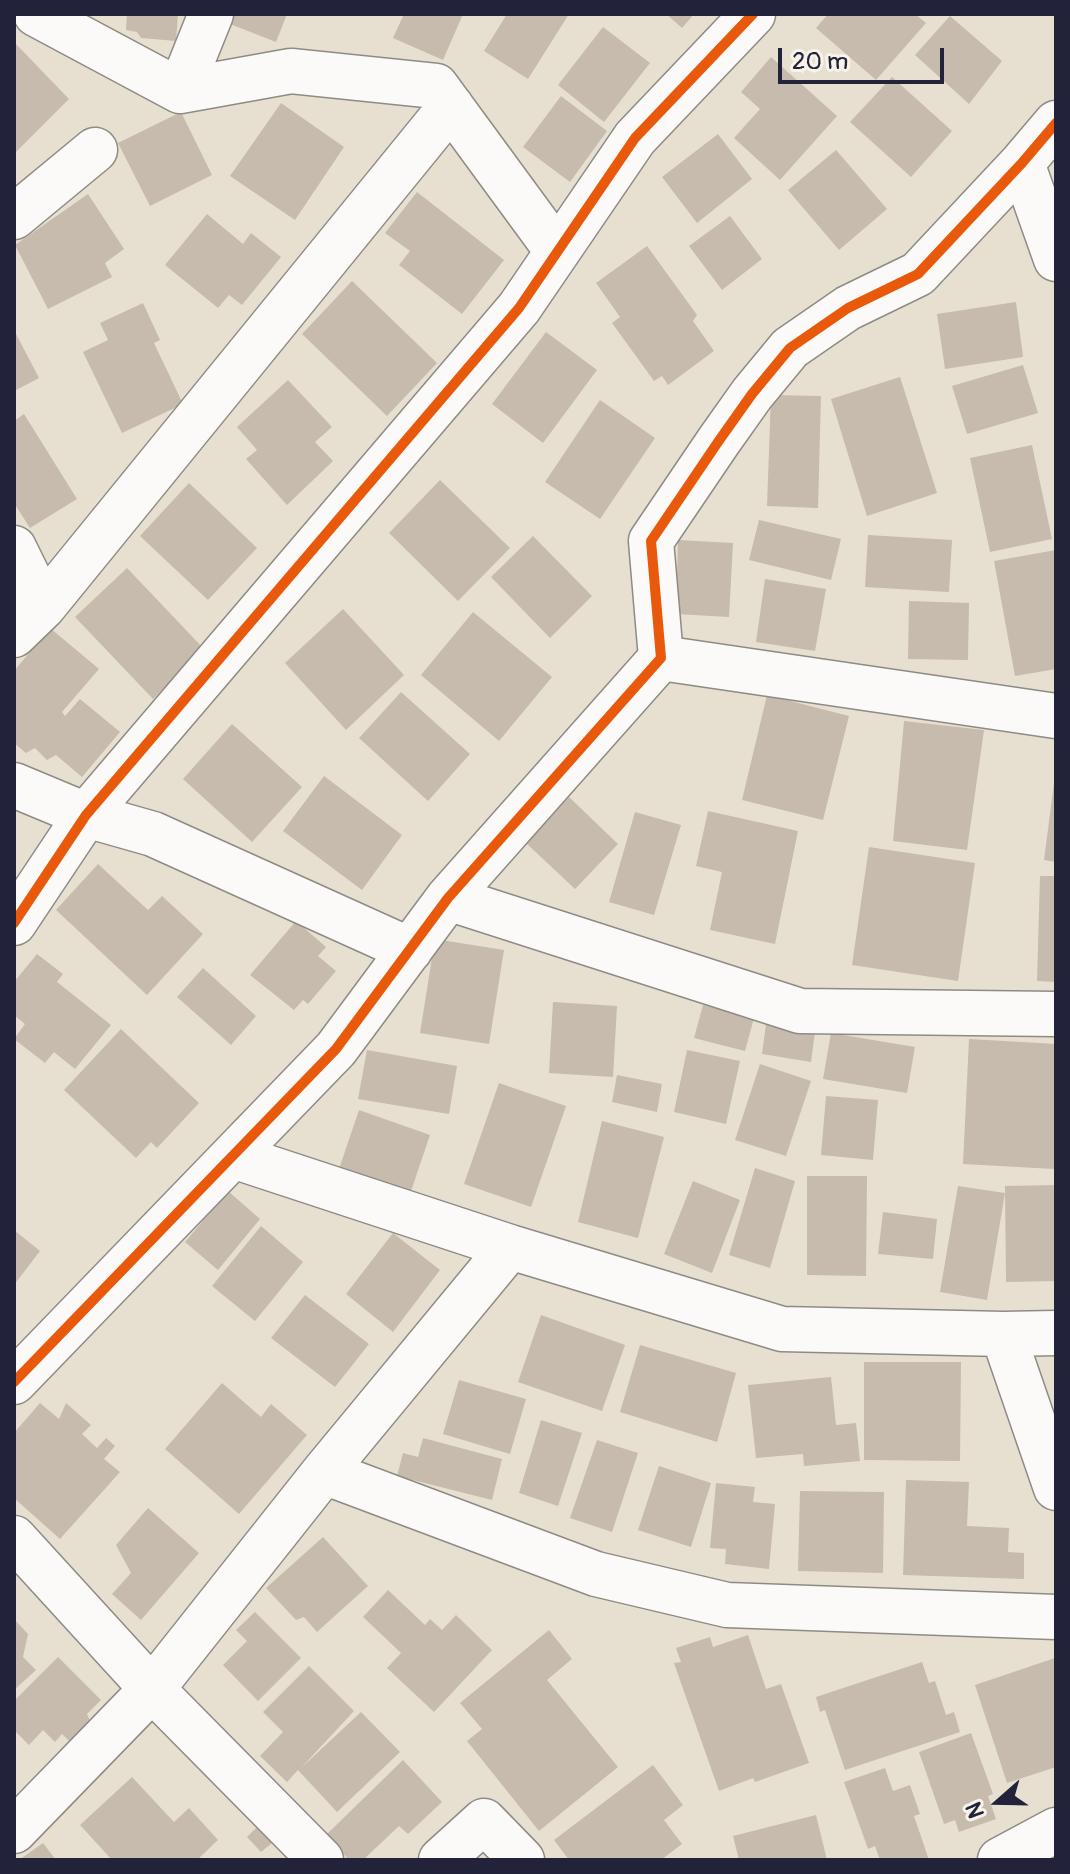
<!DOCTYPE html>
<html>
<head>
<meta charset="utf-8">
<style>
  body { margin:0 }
  #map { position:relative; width:1070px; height:1874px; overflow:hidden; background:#e7e0d0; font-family:Pangolin,sans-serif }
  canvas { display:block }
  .frame { position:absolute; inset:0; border:16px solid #22223b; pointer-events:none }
  .north { position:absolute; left:958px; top:1762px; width:80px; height:80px; -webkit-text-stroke:6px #f7f3e8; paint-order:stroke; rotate:250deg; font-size:22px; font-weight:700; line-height:32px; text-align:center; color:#22223b }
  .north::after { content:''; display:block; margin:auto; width:28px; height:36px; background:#22223b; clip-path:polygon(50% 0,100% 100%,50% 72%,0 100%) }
  .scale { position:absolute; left:778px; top:48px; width:166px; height:36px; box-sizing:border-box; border:4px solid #22223b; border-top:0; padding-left:10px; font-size:24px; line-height:28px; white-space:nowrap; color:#22223b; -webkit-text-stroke:6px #f7f3e8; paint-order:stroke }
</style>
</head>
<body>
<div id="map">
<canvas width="1070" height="1874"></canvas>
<div class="frame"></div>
<div class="north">N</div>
<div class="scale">20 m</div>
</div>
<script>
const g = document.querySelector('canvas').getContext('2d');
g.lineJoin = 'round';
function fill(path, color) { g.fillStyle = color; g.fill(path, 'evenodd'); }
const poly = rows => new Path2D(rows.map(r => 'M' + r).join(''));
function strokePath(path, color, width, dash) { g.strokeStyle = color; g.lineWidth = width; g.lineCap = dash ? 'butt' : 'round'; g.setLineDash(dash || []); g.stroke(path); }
fill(poly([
  [127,14,178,14,176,41,141,38,137,32,126,30],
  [234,14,287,14,276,42,230,24],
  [404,14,463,14,443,60,393,38],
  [507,14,569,14,528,79,484,51],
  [666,14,694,14,682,28],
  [828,14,915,14,926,23,876,80,816,28],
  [950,16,1002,61,969,104,915,55],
  [603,27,650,63,604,122,558,85],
  [14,42,69,99,16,152,14,150],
  [771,57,837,116,780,180,734,138,760,109,741,92],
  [892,77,952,131,911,177,850,122],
  [561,96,607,131,570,182,523,147],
  [281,103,344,147,295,220,230,176],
  [181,112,212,175,150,206,118,143],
  [718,134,752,179,697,223,662,177],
  [836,150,887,209,839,250,788,190],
  [417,192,504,260,462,314,399,265,410,251,385,233],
  [88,194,124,249,105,263,112,277,48,309,15,245],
  [207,214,243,244,251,233,281,257,242,305,229,295,218,308,165,265],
  [730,216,762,259,722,290,689,246],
  [647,246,697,315,693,321,714,351,668,385,662,376,654,381,612,323,620,317,596,283],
  [352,281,437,363,387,416,302,334],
  [1016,302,1023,357,945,369,937,314],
  [143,303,160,340,154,343,183,404,122,433,83,352,108,340,100,323],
  [14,330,39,378,14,391],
  [546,332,597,370,543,443,492,404],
  [1023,365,1038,413,967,434,952,386],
  [900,377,937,493,867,516,831,399],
  [288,380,332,427,315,442,333,461,287,505,246,459,257,450,237,427],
  [771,395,821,396,818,508,767,506],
  [600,400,655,438,600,519,545,482],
  [24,414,77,499,30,528,14,503,14,421],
  [1032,445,1052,539,990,552,970,458],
  [440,480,510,548,458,601,389,533],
  [189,483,257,548,208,600,140,536],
  [759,520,841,539,831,580,749,560],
  [868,535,952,540,949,592,865,587],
  [533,536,592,596,550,638,491,577],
  [678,540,733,543,729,617,676,614],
  [1056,550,1056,669,1015,676,994,561],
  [127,568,204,649,153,699,75,617],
  [765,579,826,589,815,651,756,642],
  [909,601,969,603,968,660,908,659],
  [343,609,404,675,346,730,285,663],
  [473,612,552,677,499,741,421,675],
  [50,628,99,669,62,712,65,716,80,699,120,732,82,777,56,755,47,760,35,748,26,753,14,743,14,671],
  [401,692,470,754,428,801,359,738],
  [767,695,849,716,823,820,742,800],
  [904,721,984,730,967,850,893,841],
  [232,724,302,787,252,842,183,779],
  [324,776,402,835,362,890,283,831],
  [1054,783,1056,783,1056,862,1044,860],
  [569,797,618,844,575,889,526,843],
  [708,811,798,831,775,944,710,930,722,872,696,866],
  [635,812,681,825,654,915,609,902],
  [869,847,975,863,958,981,852,965],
  [98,864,148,910,162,896,203,934,147,995,56,910],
  [1040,876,1056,876,1056,982,1037,981],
  [296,921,326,947,318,956,336,971,308,1004,303,1000,294,1010,250,975],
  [435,939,504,950,489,1044,420,1033],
  [37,954,63,974,57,982,111,1025,75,1069,54,1052,45,1063,14,1039,25,1024,14,1015,14,982],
  [203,968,256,1016,231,1045,177,997],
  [553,1002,617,1006,613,1077,549,1073],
  [703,1005,754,1018,745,1051,694,1038],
  [766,1024,815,1032,811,1062,762,1054],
  [121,1029,199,1103,157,1148,151,1142,136,1158,64,1090],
  [831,1033,915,1047,907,1093,823,1079],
  [969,1039,1056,1044,1054,1169,963,1164],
  [367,1050,457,1066,449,1114,358,1099],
  [687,1050,740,1061,726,1124,674,1112],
  [760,1064,811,1081,786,1156,735,1140],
  [617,1075,662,1084,657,1112,612,1102],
  [499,1083,566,1106,531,1207,464,1184],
  [826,1096,878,1100,873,1160,821,1155],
  [359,1110,430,1135,410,1194,339,1169],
  [602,1121,664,1137,638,1238,578,1222],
  [755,1168,795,1181,770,1268,729,1255],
  [807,1176,867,1176,866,1276,807,1275],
  [693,1181,740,1200,712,1273,664,1254],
  [1056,1185,1056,1281,1006,1282,1005,1186],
  [958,1186,1005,1193,987,1300,940,1292],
  [228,1191,260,1219,218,1270,185,1242],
  [883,1212,937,1219,933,1259,878,1254],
  [261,1226,303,1262,255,1321,212,1286],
  [14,1230,40,1251,14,1285],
  [393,1233,440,1270,393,1332,346,1294],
  [305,1295,369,1344,335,1387,271,1338],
  [541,1315,625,1345,602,1411,518,1382],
  [640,1345,736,1373,717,1442,620,1412],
  [864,1362,961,1362,960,1461,864,1460],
  [831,1377,836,1425,856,1423,860,1461,804,1466,803,1454,756,1458,748,1385],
  [459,1380,526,1399,510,1454,443,1434],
  [222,1383,261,1417,271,1404,307,1435,239,1514,165,1449],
  [40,1403,59,1419,66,1403,91,1425,82,1434,97,1448,106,1438,115,1446,104,1459,120,1472,60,1539,14,1498,14,1433],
  [541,1420,582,1433,558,1506,519,1493],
  [423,1438,502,1459,492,1500,397,1476,403,1453,418,1457],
  [597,1440,638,1453,612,1532,570,1518],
  [659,1466,711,1483,691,1547,638,1530],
  [906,1480,969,1482,967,1526,1009,1528,1008,1552,1024,1553,1024,1579,903,1575],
  [716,1483,755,1487,753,1502,775,1504,769,1569,725,1564,726,1549,710,1548],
  [800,1491,884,1492,883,1573,798,1571],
  [148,1508,199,1553,141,1620,112,1594,131,1573,116,1545],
  [323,1537,368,1586,317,1632,304,1617,296,1620,266,1588],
  [388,1590,425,1625,430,1619,442,1630,456,1615,492,1650,434,1712,387,1668,401,1653,363,1617],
  [255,1612,301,1658,258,1701,223,1665,247,1641,236,1630],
  [14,1619,28,1634,23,1657,36,1670,14,1690],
  [549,1630,572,1659,547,1680,618,1767,539,1831,467,1741,482,1729,460,1703],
  [748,1635,766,1689,781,1684,809,1763,755,1782,753,1778,719,1791,674,1663,681,1662,676,1648,710,1637,713,1647],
  [58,1657,101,1700,87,1714,90,1721,70,1742,62,1734,55,1742,43,1730,29,1745,14,1730,14,1701],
  [1055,1658,1056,1767,1007,1783,975,1685],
  [922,1662,929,1683,935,1681,946,1715,954,1712,960,1732,845,1770,825,1710,820,1712,816,1697],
  [309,1666,354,1711,301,1768,361,1712,400,1752,337,1812,298,1770,287,1782,260,1756,283,1732,263,1712],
  [971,1733,993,1794,988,1796,996,1819,959,1832,955,1820,944,1824,919,1752],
  [403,1760,442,1802,408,1834,399,1826,363,1860,349,1860,326,1835],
  [653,1765,683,1805,664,1820,682,1844,661,1860,569,1860,554,1840],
  [885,1768,893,1791,910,1785,920,1814,914,1816,929,1860,880,1860,875,1846,868,1849,844,1782],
  [132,1777,174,1822,189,1808,218,1840,197,1860,112,1860,80,1825],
  [816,1815,827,1860,739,1860,733,1836],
  [257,1827,272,1843,261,1852,247,1837],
  [43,1843,56,1860,19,1860]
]), '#c6bbac');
const minor = poly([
  [36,14,180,91,291,71,436,86,557,251],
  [180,91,211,14],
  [1022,163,1056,259],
  [14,217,95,150],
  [14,548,43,607],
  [14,635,43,607,451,106],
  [661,658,1056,716],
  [14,785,86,815,153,834,410,950],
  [448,898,800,1011,1056,1014],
  [14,923,86,815,519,308,635,138,753,14],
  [233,1156,510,1247,782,1329,1003,1334,1056,1333],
  [1003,1334,1056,1488],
  [14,1382,336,1049,448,898,661,658,651,541,718,442,752,394,790,348,848,308,918,274,1022,163,1056,123],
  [324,1472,596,1574,727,1605,1056,1617],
  [14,1538,152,1689,321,1860],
  [14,1831,152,1689,324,1472,510,1247],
  [441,1860,484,1821,522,1860],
  [1000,1860,1056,1830]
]);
strokePath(minor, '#8e8b86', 47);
strokePath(minor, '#fbfaf8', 44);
strokePath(poly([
  [14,923,86,815,519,308,635,138,753,14],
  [14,1382,336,1049,448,898,661,658,651,541,718,442,752,394,790,348,848,308,918,274,1022,163,1056,123]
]), '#e8590c', 10);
</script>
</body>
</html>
